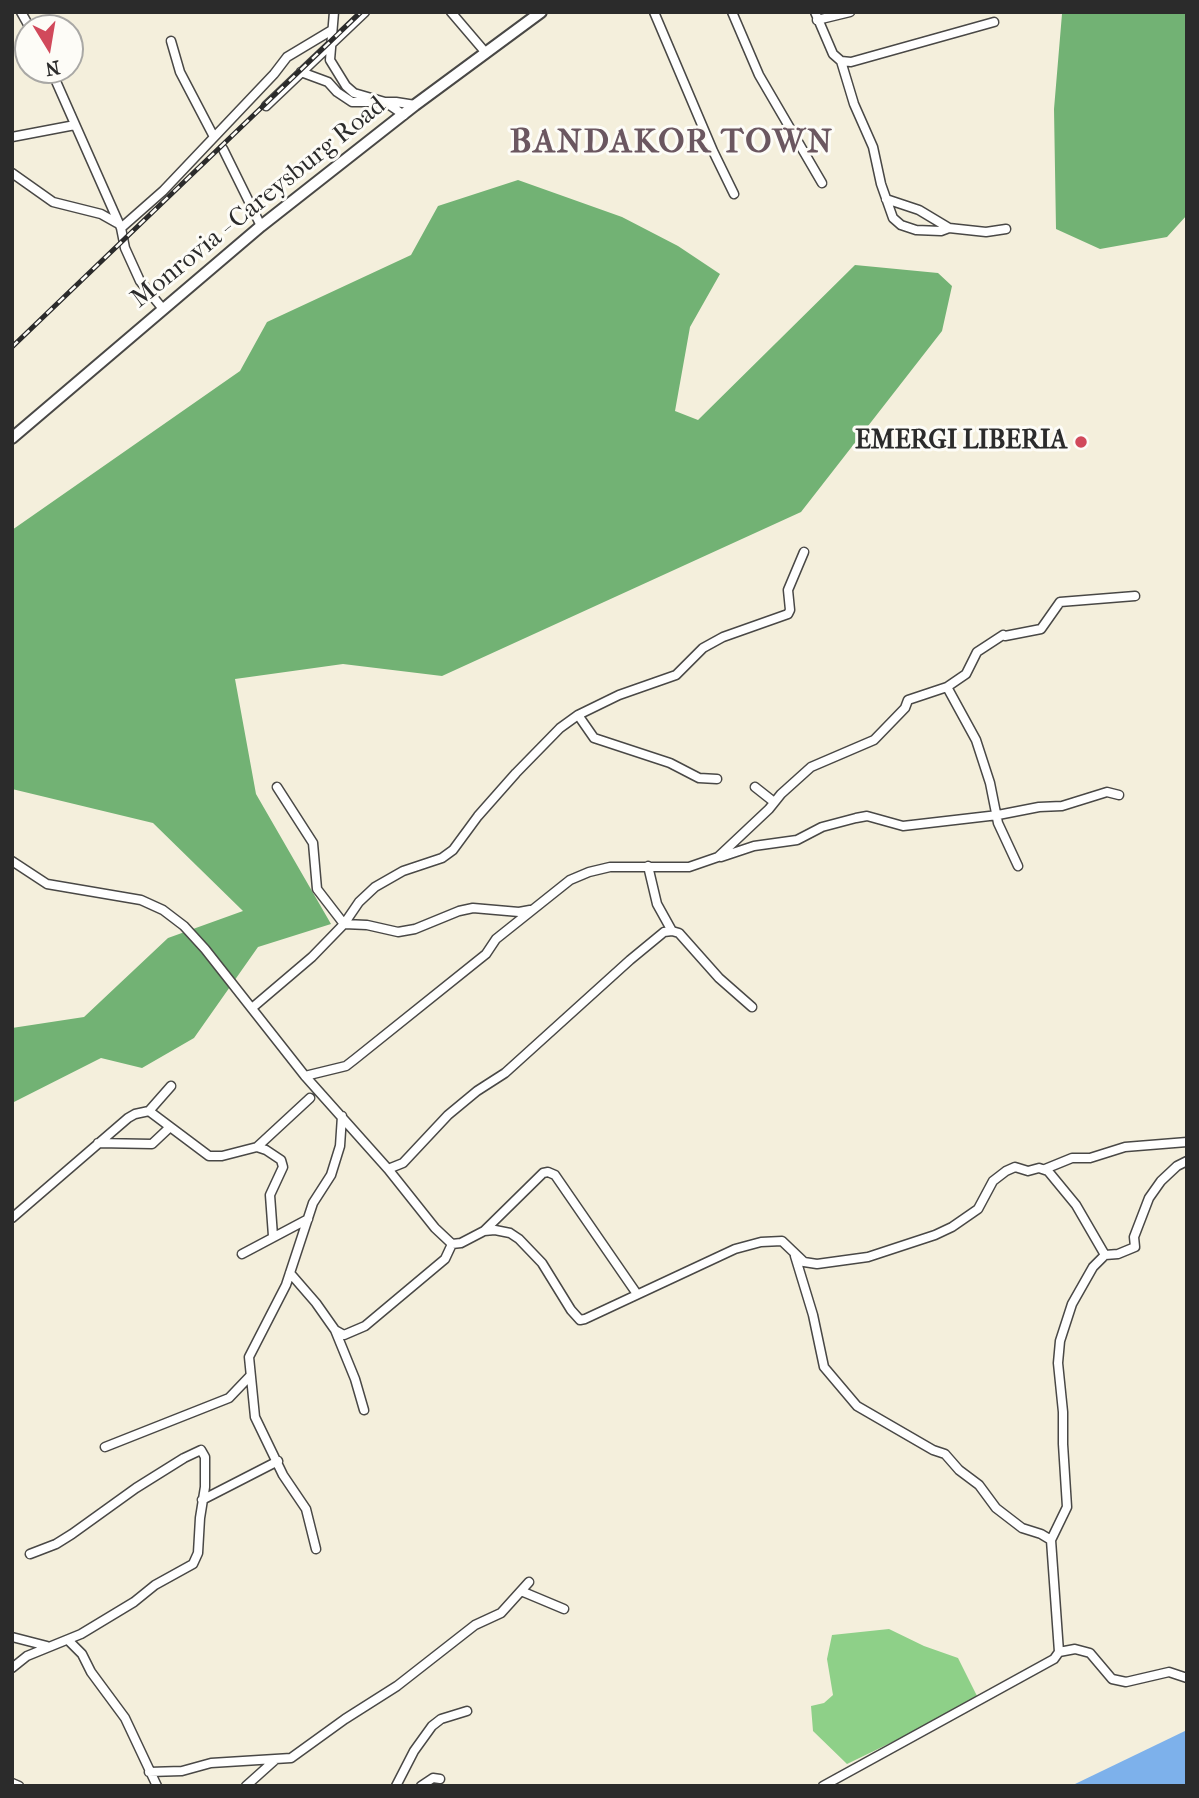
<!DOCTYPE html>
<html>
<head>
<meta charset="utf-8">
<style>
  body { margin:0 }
  #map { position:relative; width:1199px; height:1798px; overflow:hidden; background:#f4efdc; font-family:"IM FELL French Canon",serif }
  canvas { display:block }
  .frame { position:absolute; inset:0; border:14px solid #2b2b2b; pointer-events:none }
  .north { position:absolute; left:14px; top:14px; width:70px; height:70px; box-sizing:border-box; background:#fdfcf7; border:2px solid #a9a8a5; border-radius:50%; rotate:169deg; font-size:19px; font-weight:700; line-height:28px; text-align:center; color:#2b2b2b }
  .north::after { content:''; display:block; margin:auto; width:24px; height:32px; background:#d1495b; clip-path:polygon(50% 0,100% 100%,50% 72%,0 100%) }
</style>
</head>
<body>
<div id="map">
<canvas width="1199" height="1798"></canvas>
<div class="frame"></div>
<div class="north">N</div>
</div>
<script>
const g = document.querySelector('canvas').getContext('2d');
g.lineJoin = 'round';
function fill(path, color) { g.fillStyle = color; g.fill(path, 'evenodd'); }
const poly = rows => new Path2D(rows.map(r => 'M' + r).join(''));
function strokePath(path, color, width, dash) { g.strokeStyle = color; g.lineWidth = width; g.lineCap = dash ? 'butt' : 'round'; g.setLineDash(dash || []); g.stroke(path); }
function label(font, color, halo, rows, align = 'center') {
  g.font = font + ' "IM FELL French Canon",serif'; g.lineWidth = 6; g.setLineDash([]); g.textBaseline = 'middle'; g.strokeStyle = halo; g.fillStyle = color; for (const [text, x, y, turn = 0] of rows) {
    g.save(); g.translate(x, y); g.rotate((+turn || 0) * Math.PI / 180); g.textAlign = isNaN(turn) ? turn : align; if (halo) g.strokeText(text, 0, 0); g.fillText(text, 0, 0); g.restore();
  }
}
fill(poly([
  [889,1629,924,1646,958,1658,979,1700,847,1764,813,1731,811,1706,824,1703,833,1695,827,1659,832,1635]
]), '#8ed088');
fill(poly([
  [1064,12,1187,12,1187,215,1167,237,1100,249,1056,229,1054,109,1062,14],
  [518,180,622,217,678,246,720,274,690,327,675,411,698,420,855,265,938,273,952,286,942,331,801,512,442,676,343,664,235,679,256,794,331,924,258,947,194,1038,142,1068,101,1058,12,1103,12,1028,84,1017,168,938,243,911,153,823,12,789,12,530,240,371,267,322,411,255,438,206]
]), '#72b274');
fill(poly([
  [1187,1730,1187,1786,1072,1786,1075,1784]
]), '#7db1eb');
const street = poly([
  [21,12,30,28],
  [334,12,330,60,346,86,354,93,385,102,404,115],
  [451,12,486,53],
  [654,12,713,151,734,194],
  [732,12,759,75,822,183],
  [815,12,833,54,841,61,851,62,994,22],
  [817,20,850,12],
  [171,41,180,72,214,137],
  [841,61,854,104,873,147,881,184,893,218,901,225,916,230,941,231,949,228,986,232,1006,229],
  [51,70,121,228],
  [301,72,328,82,337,92,352,102,396,102,415,105],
  [266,106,365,12],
  [12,137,75,125],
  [223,149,261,226],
  [12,173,53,202,101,214,117,223],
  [886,199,919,210,949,228],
  [163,309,140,281,125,248,121,228,163,191,274,74,287,57,332,30],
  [1005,636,1041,629,1060,602,1135,596],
  [947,687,976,740,990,783,998,823,1018,866],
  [578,715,594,738,670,763,699,778,717,779],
  [277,787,313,843,317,889,344,924,367,925,398,932,415,929,459,911,473,908,519,912,530,910],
  [755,787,774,802],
  [721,857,754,846,797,840,822,827,856,818,867,816,903,826,998,815,1039,807,1062,806,1107,792,1119,795],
  [12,861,47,884,141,900,163,910,184,926,205,949,305,1076,388,1169,435,1228,452,1244,461,1243,484,1231,495,1230,510,1233,519,1239,542,1263,571,1310,580,1320,585,1319,735,1249,761,1242,782,1241,804,1262,817,1264,868,1257,935,1235,952,1227,978,1209,993,1181,1006,1171,1015,1167,1028,1171,1039,1168,1048,1171,1076,1205,1105,1255],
  [648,866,657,904,672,931],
  [252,1008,312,957,344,924,359,902,375,887,403,871,442,858,453,850,478,816,516,773,560,728,578,715,619,695,676,675,703,648,723,637,788,614,790,610,788,590,804,552],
  [305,1076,346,1066,355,1059,486,954,496,939,570,880,589,872,610,867,689,867,718,857,769,809,781,794,811,767,874,740,905,708,908,700,947,687,966,674,977,652,1003,635],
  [149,1111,171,1086],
  [98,1143,152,1144,169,1128],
  [257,1147,310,1098],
  [388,1169,403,1163,448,1115,477,1091,505,1073,630,960,664,932,672,931,679,933,719,978,752,1007],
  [1045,1169,1072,1158,1090,1158,1125,1147,1187,1142],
  [12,1218,128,1118,135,1114,149,1111,209,1156,222,1156,257,1147,266,1150,281,1160,283,1167,270,1195,273,1236],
  [484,1231,543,1173,548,1172,555,1175,637,1294],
  [242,1254,308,1219],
  [795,1256,813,1315,824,1367,857,1406,933,1450,945,1454,959,1470,979,1485,996,1508,1022,1528,1041,1534,1051,1540],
  [290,1273,316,1303,335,1330,355,1379,364,1410],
  [335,1330,344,1335,365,1326,445,1259,452,1244],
  [105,1447,229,1398,250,1376],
  [202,1500,278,1461],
  [316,1549,306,1509,283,1475,255,1417,249,1357,286,1285,313,1203,331,1175,340,1146,342,1116],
  [521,1591,564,1609],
  [12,1637,47,1646],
  [69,1641,82,1654,91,1672,125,1718,157,1786],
  [1059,1652,1075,1649,1090,1653,1112,1679,1126,1682,1169,1672,1187,1678],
  [12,1668,27,1656,81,1634,134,1602,155,1585,193,1564,198,1553,200,1518,205,1487,205,1457,201,1450,184,1458,136,1488,72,1534,56,1544,30,1554],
  [149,1772,182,1771,211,1763,291,1758,345,1719,397,1686,475,1625,501,1613,529,1582],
  [12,1783,19,1786],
  [246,1786,275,1760],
  [396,1786,414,1751,432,1726,441,1719,467,1711],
  [421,1786,433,1778,440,1779],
  [823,1786,1054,1659,1059,1652,1051,1540,1067,1507,1063,1444,1063,1412,1058,1363,1060,1341,1072,1304,1093,1267,1105,1255,1118,1254,1135,1247,1134,1237,1149,1198,1161,1181,1177,1166,1187,1161]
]);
const secondary = poly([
  [12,438,261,226,415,105,541,12]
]);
strokePath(street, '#494846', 11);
strokePath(secondary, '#494846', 14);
strokePath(street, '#fff', 8);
strokePath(secondary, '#fff', 10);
const rail = poly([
  [12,347,361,12]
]);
strokePath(rail, '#2b2b2b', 5);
strokePath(rail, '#fdfcf7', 2.5, [8]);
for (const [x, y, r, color] of [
  [1081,442,7,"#d1495b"]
]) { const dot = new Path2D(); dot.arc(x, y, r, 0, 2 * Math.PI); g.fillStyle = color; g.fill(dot); strokePath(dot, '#fdfcf7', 2.5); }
label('26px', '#2b2b2b', '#fdfcf7', [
  ["Monrovia - Careysburg Road",259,203,-39]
]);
label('bold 26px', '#2b2b2b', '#fdfcf7', [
  ["EMERGI LIBERIA",1067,442]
], 'right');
g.letterSpacing = '2px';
label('bold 33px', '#6b5760', '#fdfcf7', [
  ["BANDAKOR TOWN",672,144]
]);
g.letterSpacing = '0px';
</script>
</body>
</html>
